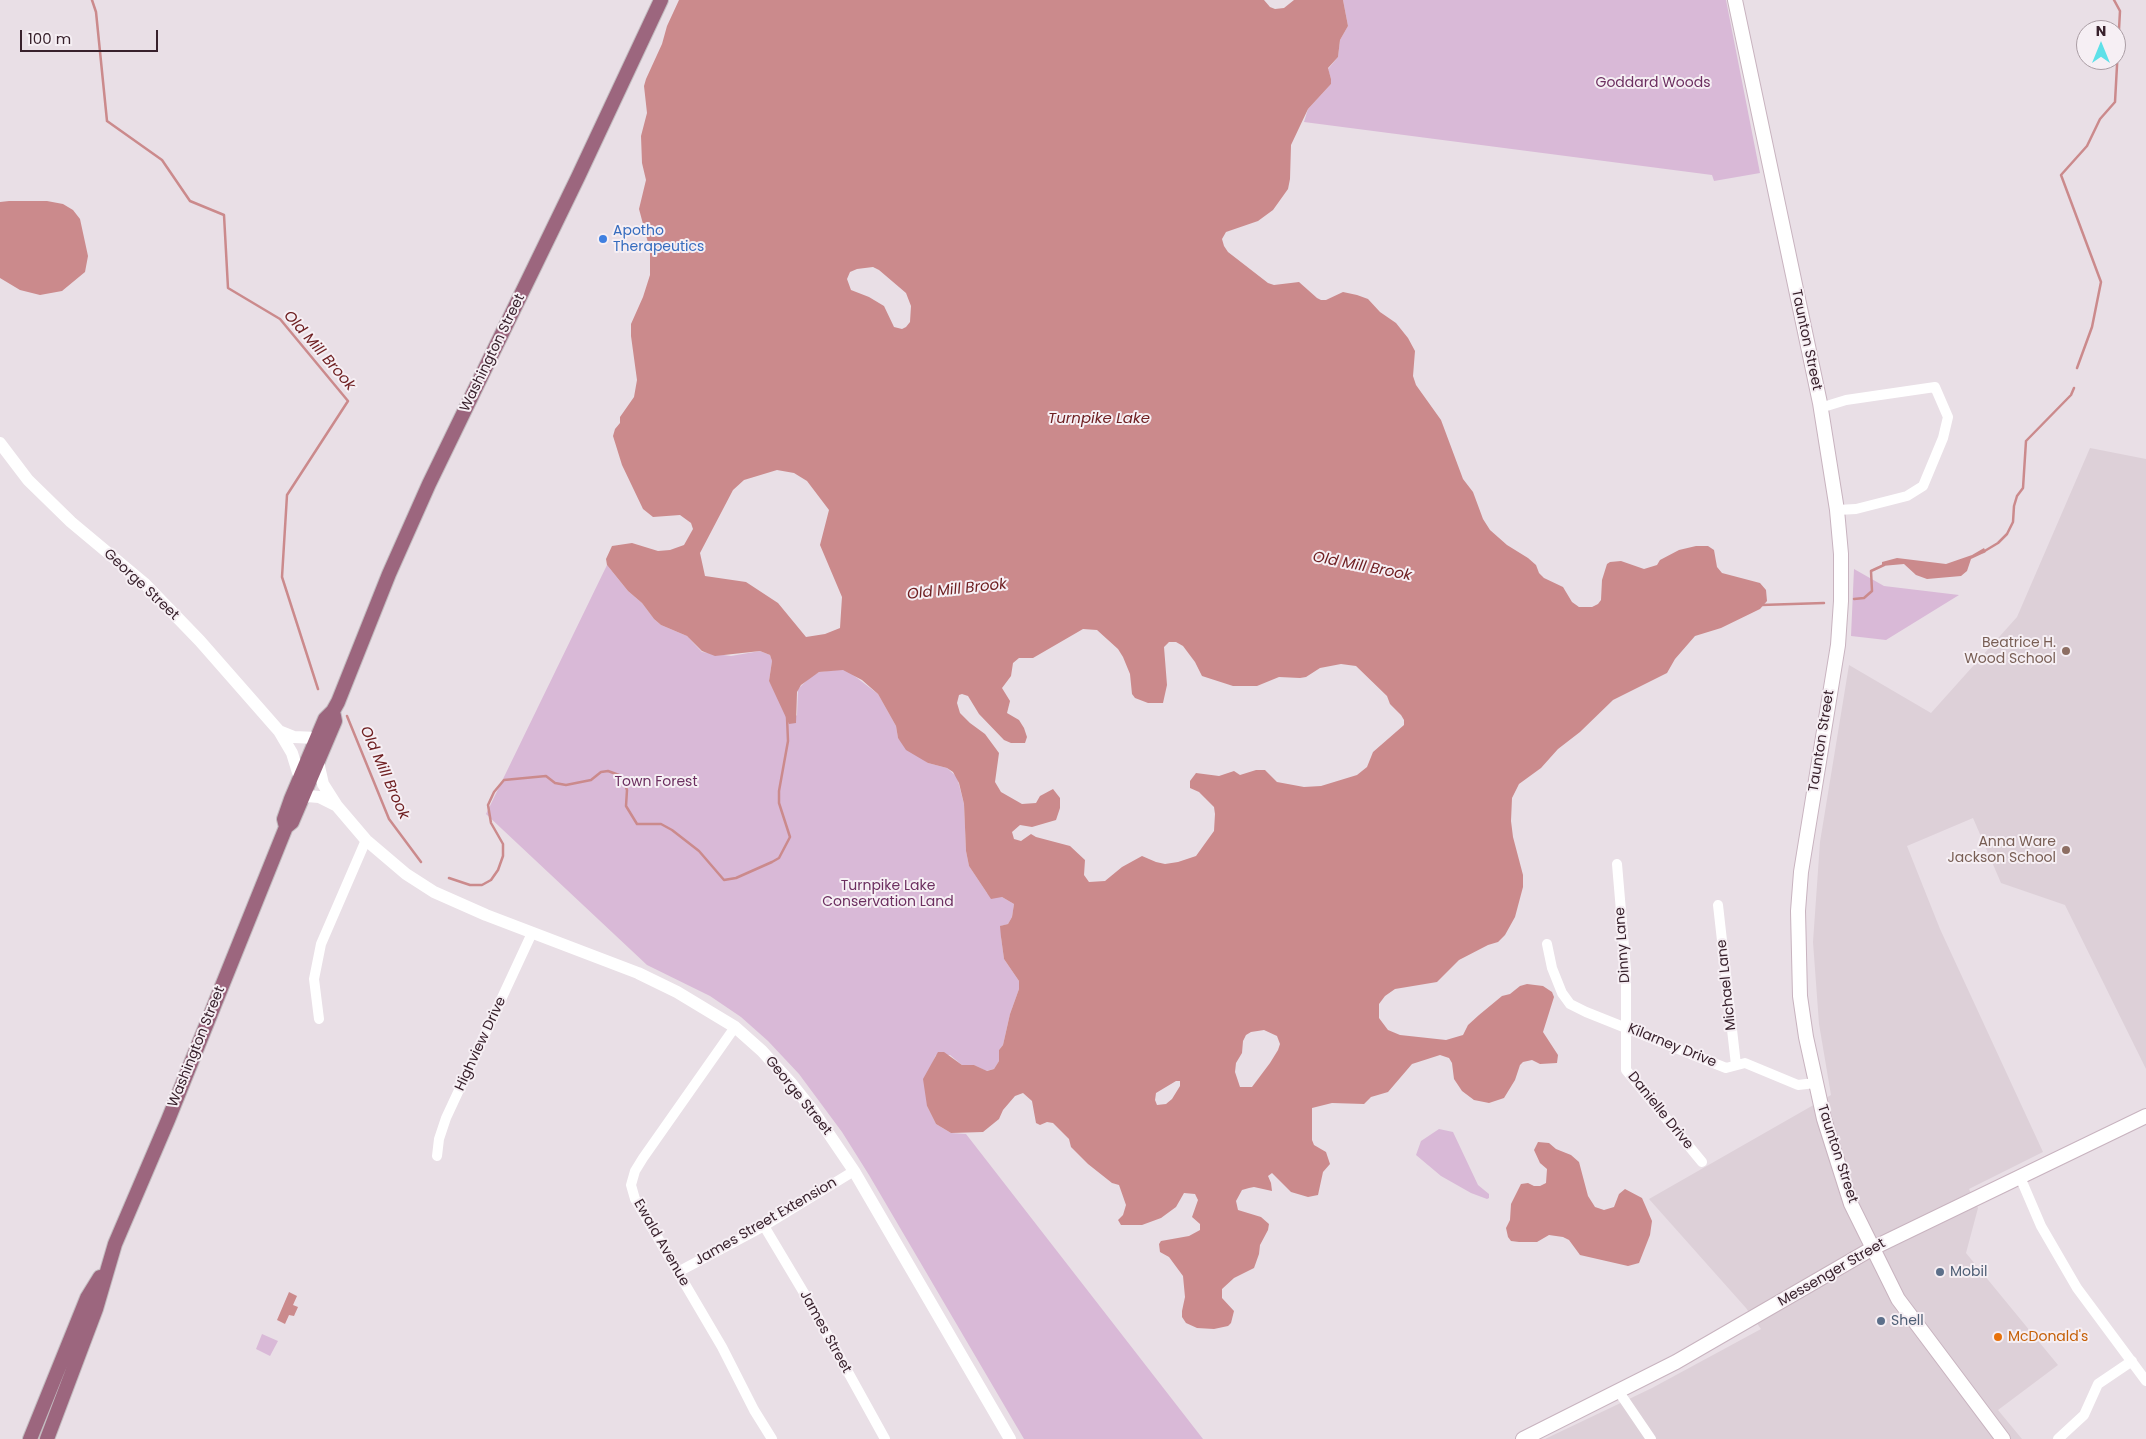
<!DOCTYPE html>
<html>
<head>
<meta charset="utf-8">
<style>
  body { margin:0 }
  #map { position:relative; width:2146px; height:1439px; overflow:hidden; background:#e9dfe6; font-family:Poppins,sans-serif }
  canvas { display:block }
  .north { position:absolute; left:2076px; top:20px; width:50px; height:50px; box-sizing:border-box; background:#f6eff4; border:1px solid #aa9da4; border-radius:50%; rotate:0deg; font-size:14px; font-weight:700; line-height:20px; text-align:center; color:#38212c }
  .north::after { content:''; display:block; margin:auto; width:18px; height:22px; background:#5ee0e8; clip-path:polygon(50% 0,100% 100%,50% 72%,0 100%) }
  .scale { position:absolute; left:20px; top:30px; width:138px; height:22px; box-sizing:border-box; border:2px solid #38212c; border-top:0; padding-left:6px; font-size:15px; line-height:18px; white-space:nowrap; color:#38212c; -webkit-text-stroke:4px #f6eff4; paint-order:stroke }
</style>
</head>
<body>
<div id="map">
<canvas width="2146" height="1439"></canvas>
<div class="north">N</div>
<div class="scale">100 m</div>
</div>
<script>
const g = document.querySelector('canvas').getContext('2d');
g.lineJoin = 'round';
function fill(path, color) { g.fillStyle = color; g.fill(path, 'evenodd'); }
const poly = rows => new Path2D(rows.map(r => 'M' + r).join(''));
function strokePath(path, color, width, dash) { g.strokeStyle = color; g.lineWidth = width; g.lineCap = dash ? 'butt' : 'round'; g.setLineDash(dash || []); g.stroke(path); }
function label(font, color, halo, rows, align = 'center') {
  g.font = font + ' Poppins,sans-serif'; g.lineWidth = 4; g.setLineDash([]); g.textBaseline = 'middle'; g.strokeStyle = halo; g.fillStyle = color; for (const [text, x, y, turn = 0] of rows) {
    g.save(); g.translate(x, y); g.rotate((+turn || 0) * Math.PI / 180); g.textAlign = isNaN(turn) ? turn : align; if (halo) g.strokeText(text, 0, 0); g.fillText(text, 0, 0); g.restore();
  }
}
fill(poly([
  [2090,448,2146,459,2146,1069,2065,905,2001,883,1973,818,1907,846,1940,929,2043,1152,1969,1189,1978,1208,1966,1253,2058,1365,1998,1410,2022,1439,1545,1439,1652,1388,1761,1329,1746,1308,1649,1199,1831,1095,1819,1024,1813,942,1820,842,1849,665,1931,713,2017,617]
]), '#ddd0d8');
fill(poly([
  [1343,0,1726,0,1760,173,1714,181,1712,175,1304,122,1308,109,1331,84,1331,79,1328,69,1338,57,1340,40,1348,26],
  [607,565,628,591,642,603,654,619,661,625,687,636,702,652,731,656,760,651,770,655,772,661,769,681,775,692,797,716,798,689,810,677,819,672,843,669,848,671,878,694,896,726,898,738,928,763,947,768,957,777,964,804,966,851,969,866,987,893,1002,897,1014,904,1012,917,1008,924,1001,926,1001,937,1004,959,1019,981,1019,989,1010,1014,1003,1045,999,1050,999,1061,994,1069,986,1071,974,1065,962,1065,950,1055,936,1055,931,1066,927,1106,936,1124,951,1133,966,1134,1203,1439,1024,1439,869,1175,842,1132,799,1074,768,1041,741,1017,710,996,647,965,486,814],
  [1854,569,1884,586,1959,595,1886,640,1851,636],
  [1439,1129,1453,1132,1478,1185,1489,1194,1489,1198,1487,1199,1471,1193,1441,1176,1416,1155,1421,1141],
  [262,1334,278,1341,270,1356,256,1349]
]), '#d9b9d7');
fill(poly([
  [679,0,1264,0,1270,7,1275,9,1284,8,1294,0,1343,0,1348,26,1340,40,1338,57,1328,68,1331,79,1331,84,1308,109,1291,145,1290,179,1288,189,1273,210,1258,221,1226,232,1222,239,1224,246,1228,252,1268,283,1274,285,1299,282,1317,298,1321,300,1326,300,1343,292,1357,295,1368,299,1380,312,1396,323,1408,338,1415,351,1413,376,1416,385,1441,420,1463,479,1473,492,1483,519,1490,530,1507,545,1528,558,1536,565,1539,573,1544,578,1563,587,1572,602,1579,607,1592,607,1598,604,1601,600,1602,580,1607,564,1610,562,1621,561,1644,569,1657,565,1660,560,1679,550,1696,546,1708,546,1714,550,1717,567,1722,573,1760,583,1766,590,1767,601,1760,609,1721,628,1695,636,1675,659,1667,673,1613,700,1580,732,1558,749,1541,768,1519,784,1512,798,1511,821,1513,837,1523,875,1523,887,1515,917,1505,935,1498,942,1488,945,1459,960,1437,982,1395,989,1385,996,1379,1004,1379,1018,1388,1030,1400,1035,1446,1040,1463,1035,1468,1025,1479,1015,1502,996,1510,994,1520,986,1527,984,1543,986,1552,992,1554,997,1543,1032,1558,1055,1557,1063,1540,1064,1532,1060,1523,1062,1520,1065,1515,1080,1504,1098,1489,1103,1474,1100,1462,1091,1454,1079,1452,1063,1449,1058,1440,1055,1412,1064,1388,1092,1371,1097,1364,1104,1332,1103,1312,1108,1312,1140,1314,1145,1326,1152,1330,1164,1323,1172,1318,1195,1308,1197,1291,1192,1272,1173,1268,1176,1271,1183,1272,1191,1254,1187,1249,1188,1242,1190,1236,1201,1238,1210,1261,1217,1269,1224,1268,1230,1260,1245,1259,1254,1254,1268,1234,1278,1222,1289,1222,1298,1234,1311,1231,1323,1228,1326,1214,1329,1197,1328,1186,1323,1182,1317,1182,1311,1185,1297,1183,1276,1169,1257,1160,1252,1159,1244,1161,1241,1189,1236,1200,1230,1200,1224,1192,1217,1198,1200,1195,1194,1184,1193,1176,1207,1161,1218,1142,1225,1121,1225,1118,1220,1123,1215,1126,1205,1119,1185,1112,1183,1088,1164,1071,1147,1069,1139,1053,1123,1047,1122,1040,1125,1036,1123,1032,1101,1023,1093,1015,1096,1003,1110,999,1119,983,1132,951,1133,936,1124,927,1106,923,1079,938,1052,944,1052,962,1065,974,1065,987,1071,994,1069,999,1061,999,1050,1003,1045,1010,1014,1019,989,1019,981,1004,959,1001,937,1000,926,1008,924,1012,917,1014,904,1002,897,991,899,969,866,966,851,964,804,959,783,953,772,947,768,928,763,906,750,898,738,896,726,878,694,862,680,843,670,819,672,801,685,797,692,796,723,789,724,769,681,772,661,770,655,760,651,715,656,702,651,687,636,661,625,654,619,642,603,628,591,607,565,606,559,612,546,632,543,658,551,670,550,684,545,693,529,691,523,680,515,653,517,643,509,622,465,613,436,615,429,620,423,620,417,634,397,637,380,631,336,631,324,643,297,650,275,650,250,639,209,646,180,642,163,641,136,647,113,644,86,646,79,662,44,667,26],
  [873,267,879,270,906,293,911,306,910,322,906,327,902,329,894,327,884,306,869,297,851,290,847,279,850,272,857,269],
  [777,470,794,473,807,481,829,510,820,545,842,597,840,628,825,634,806,637,778,603,746,582,705,576,700,553,733,490,744,480],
  [1083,629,1097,630,1118,649,1123,657,1130,674,1132,694,1135,698,1148,703,1163,703,1167,685,1164,647,1169,642,1176,642,1183,646,1195,662,1202,676,1233,686,1257,686,1279,677,1300,678,1306,677,1320,668,1341,664,1356,666,1387,696,1390,704,1401,715,1404,720,1404,725,1373,752,1367,767,1357,775,1321,786,1304,787,1277,782,1265,770,1256,770,1240,775,1234,771,1219,776,1196,773,1190,781,1190,788,1199,792,1214,807,1215,814,1214,831,1196,856,1178,862,1165,864,1156,862,1142,856,1122,867,1105,881,1089,882,1084,875,1085,860,1070,846,1036,837,1031,834,1021,841,1014,839,1012,832,1020,825,1032,827,1056,820,1060,808,1060,798,1053,789,1040,796,1036,803,1022,804,1001,792,995,782,999,753,985,734,970,723,960,713,957,703,959,695,962,694,968,696,979,714,1004,740,1011,743,1025,743,1027,737,1024,728,1019,720,1007,713,1010,701,1002,688,1011,676,1013,663,1019,658,1033,658],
  [1264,1030,1277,1036,1280,1044,1278,1050,1270,1063,1252,1087,1240,1087,1235,1072,1236,1063,1242,1053,1243,1041,1246,1035,1251,1032],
  [1176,1081,1180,1081,1180,1086,1172,1099,1166,1104,1157,1105,1155,1100,1156,1093],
  [9,201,47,201,63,204,73,210,80,219,88,256,85,272,62,291,40,295,20,290,0,278,0,202],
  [1984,548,1986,552,1971,559,1967,571,1961,576,1927,579,1916,575,1904,564,1882,566,1882,562,1897,558,1946,564,1972,555],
  [1538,1142,1549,1143,1556,1149,1571,1155,1579,1162,1588,1196,1595,1207,1604,1210,1614,1207,1619,1194,1625,1189,1642,1198,1652,1221,1650,1235,1639,1263,1628,1266,1580,1255,1569,1240,1563,1237,1549,1235,1537,1242,1519,1242,1511,1241,1508,1237,1506,1228,1510,1220,1511,1204,1521,1184,1528,1183,1534,1186,1540,1186,1546,1183,1547,1169,1540,1163,1534,1150],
  [289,1292,297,1296,293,1305,298,1307,294,1316,289,1315,285,1324,277,1320]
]), '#cb8a8c');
strokePath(poly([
  [92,0,96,12,107,121,162,160,190,201,224,215,228,288,280,319,348,401,287,495,282,577,318,689],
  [2077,368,2092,327,2101,282,2061,175,2087,146,2100,119,2115,102,2120,11,2114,0],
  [1983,552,1998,543,2007,534,2013,522,2014,506,2017,496,2023,488,2026,441,2071,395,2074,388],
  [1854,599,1864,598,1872,591,1871,571,1884,565],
  [1761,605,1824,603],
  [347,716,389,819,421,862],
  [449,878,470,885,482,885,491,880,498,870,503,856,503,844,491,823,488,805,494,792,504,780,546,776,555,783,566,785,591,780,601,772,608,771,619,775,623,780,627,790,626,806,637,824,661,824,672,830,699,851,724,880,736,878,772,862,779,858,790,837,779,803,779,791,788,741,787,717]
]), '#cb8a8c', 2.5);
const secondary = poly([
  [1735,0,1820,403,1837,510,1841,554,1841,601,1838,645,1801,872,1798,911,1800,996,1806,1037,1824,1119,1851,1204,1898,1299,2003,1439],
  [1523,1439,1676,1362,1873,1248,2146,1116]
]);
const primary = poly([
  [286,827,284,819,291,799,325,719,333,711,338,702,389,574,429,484,578,177,661,0],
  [30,1439,87,1298,100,1277],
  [47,1439,96,1309,115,1244,168,1120,286,827,292,822,335,721,333,711]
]);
strokePath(secondary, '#c8b3bf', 16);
strokePath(primary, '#c3bcc0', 16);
strokePath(poly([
  [1820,408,1846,400,1935,387,1948,417,1943,438,1923,486,1907,496,1856,509,1837,510],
  [1617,864,1626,970,1626,1070,1702,1162],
  [1718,905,1736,1065],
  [1547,944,1552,968,1562,993,1570,1004,1586,1012,1726,1068,1745,1063,1798,1085,1815,1083],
  [319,1019,314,979,321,944,366,840],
  [735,1027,643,1158,635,1171,631,1185,635,1199,722,1347,754,1410,772,1439],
  [437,1156,439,1139,446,1118,532,933],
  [2020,1177,2041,1226,2077,1288,2146,1381],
  [764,1226,807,1298,885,1439],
  [678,1272,764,1226,854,1171],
  [1619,1392,1651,1439],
  [2058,1439,2084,1415,2098,1384,2132,1361]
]), '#fff', 10);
strokePath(poly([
  [0,443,28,480,71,522,144,583,200,641,279,731,292,753,300,779],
  [279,731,294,737,317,738],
  [318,762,323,784,337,806,366,840,406,874,434,892,486,915,638,973,677,992,735,1027,762,1051,791,1083,814,1112,854,1171,1010,1439],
  [302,800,307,796,319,797,335,805]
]), '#fff', 12);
strokePath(secondary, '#fff', 14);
strokePath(primary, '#9c667e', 14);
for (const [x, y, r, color] of [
  [603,239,5,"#3f7fe0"],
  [2066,651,5,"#8d6e63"],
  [2066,850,5,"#8d6e63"],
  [1940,1272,5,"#5c6f8a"],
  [1881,1321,5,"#5c6f8a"],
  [1998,1337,5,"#e8710a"]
]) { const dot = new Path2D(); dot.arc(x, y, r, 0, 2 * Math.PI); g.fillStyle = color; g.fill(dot); strokePath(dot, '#f6eff4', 2); }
label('14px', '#6c2f60', '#f6eff4', [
  ["Goddard Woods",1653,83],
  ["Town Forest",656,782],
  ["Turnpike Lake",888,886],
  ["Conservation Land",888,902]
]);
label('14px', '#366cbe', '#f6eff4', [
  ["Apotho",613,231],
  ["Therapeutics",613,247]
], 'left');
label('14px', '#38212c', '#f6eff4', [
  ["Taunton Street",1806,340,78],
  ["Washington Street",493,353,-64],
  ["George Street",141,585,43],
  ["Taunton Street",1822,741,-81],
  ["Dinny Lane",1623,945,-94],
  ["Michael Lane",1727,985,-96],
  ["Highview Drive",481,1044,-65],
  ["Kilarney Drive",1672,1046,22],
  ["Washington Street",197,1047,-68],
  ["George Street",798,1096,51],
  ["Danielle Drive",1660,1111,51],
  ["Taunton Street",1837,1154,72],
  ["James Street Extension",766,1222,-30],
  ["Ewald Avenue",661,1243,60],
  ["Messenger Street",1832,1273,-30],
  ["James Street",825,1332,61]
]);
label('14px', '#785e54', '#f6eff4', [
  ["Beatrice H.",2056,643],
  ["Wood School",2056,659],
  ["Anna Ware",2056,842],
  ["Jackson School",2056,858]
], 'right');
label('14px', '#4e5e75', '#f6eff4', [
  ["Mobil",1950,1272],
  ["Shell",1891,1321]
], 'left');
label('14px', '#c56008', '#f6eff4', [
  ["McDonald's",2008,1337]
], 'left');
label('italic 15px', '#6f2022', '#f6eff4', [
  ["Old Mill Brook",319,351,49],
  ["Turnpike Lake",1099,419],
  ["Old Mill Brook",1362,567,11],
  ["Old Mill Brook",957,590,-6],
  ["Old Mill Brook",384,773,66]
]);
</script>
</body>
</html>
